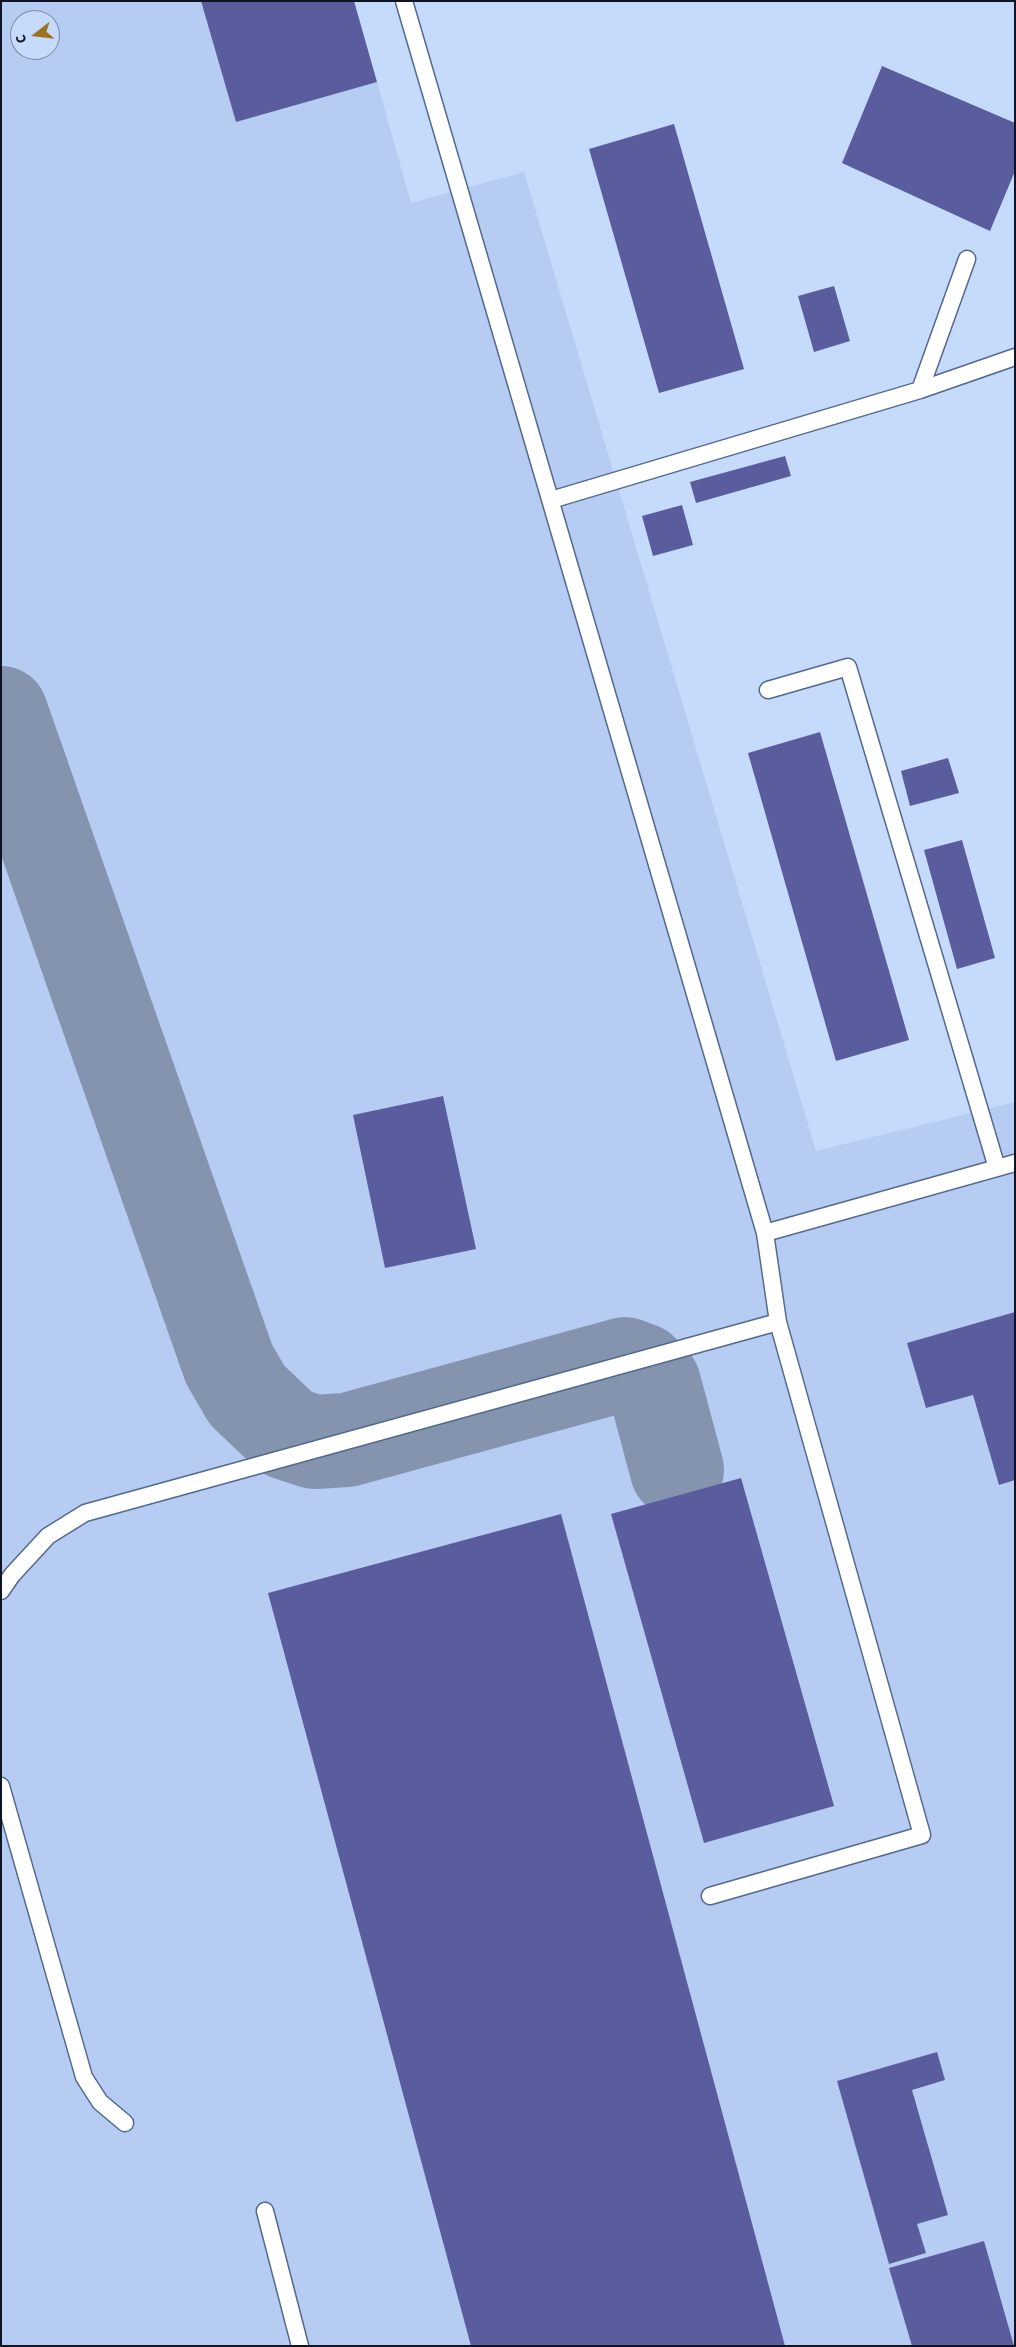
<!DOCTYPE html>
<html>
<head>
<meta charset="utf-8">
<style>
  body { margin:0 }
  #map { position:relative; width:1016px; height:2347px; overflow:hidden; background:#c6dafb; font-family:"Source Sans 3",sans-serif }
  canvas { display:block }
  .frame { position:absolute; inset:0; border:2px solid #0d1524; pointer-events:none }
  .north { position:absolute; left:10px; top:10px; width:50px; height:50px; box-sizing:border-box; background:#c6dafb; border:1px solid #7c8ba5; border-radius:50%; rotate:254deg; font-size:14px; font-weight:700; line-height:20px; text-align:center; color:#0d1524 }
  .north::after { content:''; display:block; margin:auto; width:18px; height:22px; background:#9c7321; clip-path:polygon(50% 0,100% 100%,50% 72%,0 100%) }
</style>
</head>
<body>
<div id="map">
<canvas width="1016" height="2347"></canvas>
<div class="frame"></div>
<div class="north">С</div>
</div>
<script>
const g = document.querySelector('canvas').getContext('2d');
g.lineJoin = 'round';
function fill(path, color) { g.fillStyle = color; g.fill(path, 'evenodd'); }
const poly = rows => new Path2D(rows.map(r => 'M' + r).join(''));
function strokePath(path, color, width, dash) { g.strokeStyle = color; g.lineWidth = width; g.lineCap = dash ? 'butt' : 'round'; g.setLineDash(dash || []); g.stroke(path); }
fill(poly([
  [1,1,201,1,236,122,377,82,411,203,524,172,816,1151,1015,1102,1015,2346,1,2346],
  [20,20,50,20,50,50,20,50]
]), '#b7ccf2');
strokePath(poly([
  [1,713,229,1364,247,1395,287,1433,314,1442,347,1440,625,1364,641,1370,654,1384,677,1470]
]), '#8494ae', 94);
fill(poly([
  [201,1,354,1,377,82,236,122],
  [882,66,1015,123,1015,171,990,231,842,163],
  [674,124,744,369,659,393,589,149],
  [834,286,850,341,814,352,798,296],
  [785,456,791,476,696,503,690,482],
  [682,505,693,545,653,556,642,516],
  [820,732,909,1040,836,1061,748,753],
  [948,758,959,793,910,806,901,771],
  [962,840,995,958,957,969,924,850],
  [443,1096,476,1249,385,1268,353,1115],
  [1015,1312,1015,1480,999,1485,973,1395,926,1408,907,1343],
  [741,1478,834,1806,704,1843,611,1514],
  [561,1514,785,2346,471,2346,268,1593],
  [937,2052,945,2080,912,2090,948,2215,917,2224,926,2253,889,2264,837,2081],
  [984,2241,1014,2346,912,2346,889,2268]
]), '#595c9d');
const service = poly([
  [404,1,765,1233,778,1322],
  [920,390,967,259],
  [551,500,920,390,1015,357],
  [768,690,848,667,997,1168],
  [765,1233,1015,1163],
  [1,1591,12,1575,48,1536,85,1513,778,1322,922,1835,710,1896],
  [1,1786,84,2077,100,2102,125,2123],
  [265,2211,300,2346]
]);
strokePath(service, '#53698d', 19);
strokePath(service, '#fff', 16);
</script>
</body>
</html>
